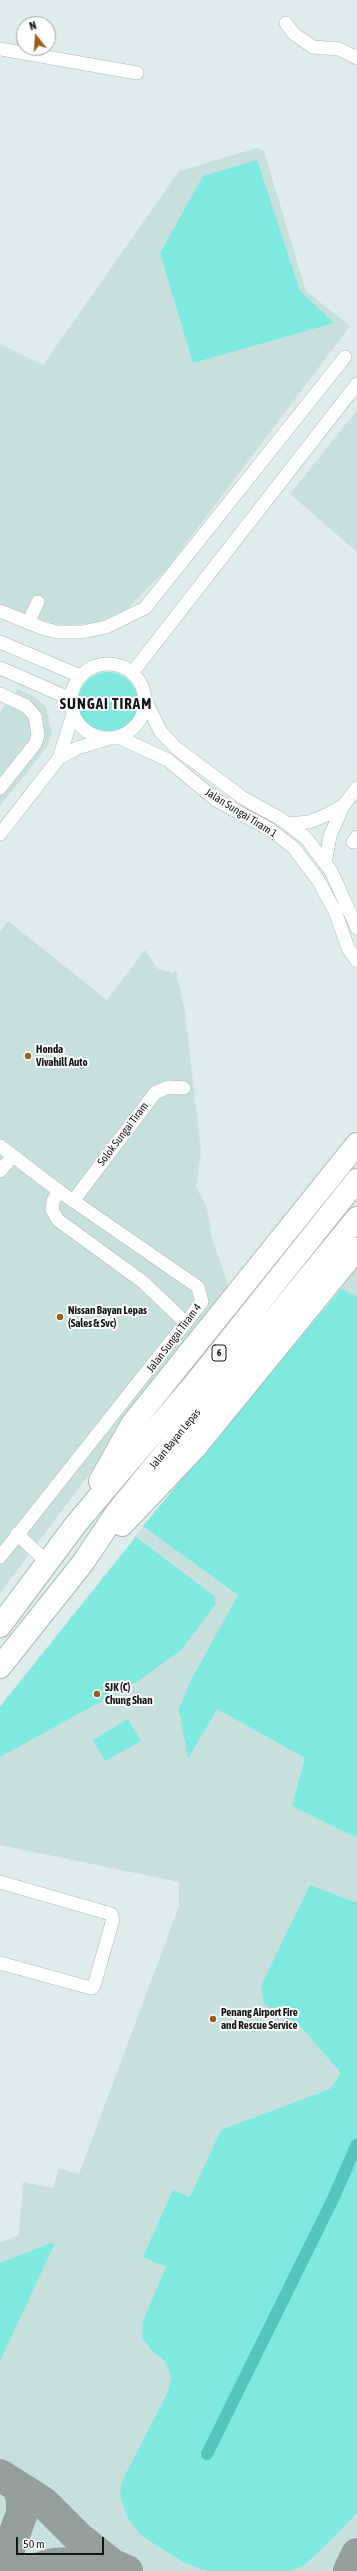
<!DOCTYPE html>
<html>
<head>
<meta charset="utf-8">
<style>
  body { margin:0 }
  #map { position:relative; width:357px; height:2571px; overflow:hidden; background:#deedeb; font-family:"Asap Condensed",sans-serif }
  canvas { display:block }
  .north { position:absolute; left:16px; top:16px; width:40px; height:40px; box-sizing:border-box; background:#fff; border:1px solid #a0a2a2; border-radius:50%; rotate:343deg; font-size:11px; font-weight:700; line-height:16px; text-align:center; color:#111616 }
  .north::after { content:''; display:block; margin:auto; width:14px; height:18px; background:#9a5e1f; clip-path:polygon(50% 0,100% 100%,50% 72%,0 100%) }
  .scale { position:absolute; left:16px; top:2537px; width:88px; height:18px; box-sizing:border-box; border:2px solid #111616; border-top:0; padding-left:5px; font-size:12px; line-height:14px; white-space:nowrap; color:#111616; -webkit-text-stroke:3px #fff; paint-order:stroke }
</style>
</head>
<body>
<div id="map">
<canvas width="357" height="2571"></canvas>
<div class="north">N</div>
<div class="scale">50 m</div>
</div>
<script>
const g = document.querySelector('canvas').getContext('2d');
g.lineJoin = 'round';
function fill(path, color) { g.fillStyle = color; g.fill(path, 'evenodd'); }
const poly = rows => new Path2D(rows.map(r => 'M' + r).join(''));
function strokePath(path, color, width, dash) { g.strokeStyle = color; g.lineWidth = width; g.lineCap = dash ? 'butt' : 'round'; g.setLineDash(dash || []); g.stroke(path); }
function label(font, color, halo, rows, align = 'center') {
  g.font = font + ' "Asap Condensed",sans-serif'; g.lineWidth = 4; g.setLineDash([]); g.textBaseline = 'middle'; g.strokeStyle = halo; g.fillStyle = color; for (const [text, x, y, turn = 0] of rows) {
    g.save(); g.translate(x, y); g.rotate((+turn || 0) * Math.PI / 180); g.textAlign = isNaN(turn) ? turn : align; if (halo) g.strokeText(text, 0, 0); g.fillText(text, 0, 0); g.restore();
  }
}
fill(poly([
  [257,148,264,151,306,291,350,326,167,569,126,610,96,623,62,626,22,614,0,605,0,344,43,365,179,171],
  [357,410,357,552,290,494],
  [18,689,36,698,46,707,52,732,47,747,0,806,0,712],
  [8,921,107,1000,145,950,158,969,174,973,176,970,185,1012,201,1151,196,1187,207,1208,212,1238,229,1288,0,1593,0,931],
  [357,1268,357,2571,0,2571,0,2243,19,2235,23,2182,53,2188,59,2168,79,2174,179,1906,179,1882,0,1845,0,1706,195,1462,285,1358]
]), '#c8e0dd');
fill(poly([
  [257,160,300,291,334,323,193,363,160,253,203,176],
  '78 702a30 30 0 1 1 60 0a30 30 0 1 1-60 0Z',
  [341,1289,357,1297,357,1838,292,1806,305,1758,217,1709,188,1759,179,1709,190,1682,238,1595,143,1526],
  [136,1537,214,1596,216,1604,181,1650,140,1680,0,1757,0,1707],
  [128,1719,141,1741,105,1761,93,1740],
  [310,1885,357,1903,357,2513,323,2548,304,2565,291,2571,206,2571,183,2562,142,2536,129,2520,122,2502,120,2490,124,2477,168,2392,171,2376,165,2361,151,2350,142,2337,143,2321,166,2267,143,2257,173,2190,190,2197,221,2130,330,2089,341,2073,302,2028,264,2004,261,1986],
  [55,2243,0,2361,0,2263,48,2244]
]), '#7de9df');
strokePath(poly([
  [207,2454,333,2199,357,2144]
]), '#55c4bb', 12);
strokePath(poly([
  [0,2475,44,2503,79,2538,113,2565,127,2571],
  [1,2571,22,2513,22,2499,18,2487],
  [29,2571,54,2564,71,2563,113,2565],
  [349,2571,357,2554]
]), '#939e9d', 32);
const street = poly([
  [286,23,294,34,313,47,339,49,357,58],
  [0,49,137,73],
  [0,611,42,628,57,632,82,632,106,627,145,608,345,357],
  [28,623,38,602],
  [0,642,80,676],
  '71 701a37 37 0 1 1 74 0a37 37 0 1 1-74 0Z',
  [0,668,71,699],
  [132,673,357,384],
  [0,694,26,706,35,716,38,735,35,744,0,788],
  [145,700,161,732,176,748,243,798,281,819,306,838,331,871,357,928],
  [118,737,168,760,216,800,271,830,294,848,318,880,335,911,348,948,357,961],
  [59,758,77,748,107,739],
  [288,824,309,822,324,816,343,806,357,788],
  [0,834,59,758,73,714],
  [353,842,357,837],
  [325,863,330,836,343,806],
  [0,1146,59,1191,198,1287,202,1302,0,1557],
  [0,1171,13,1156],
  [59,1191,53,1201,52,1210,58,1220,143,1282,186,1323],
  [73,1201,155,1093,168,1087,184,1088],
  [17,1534,48,1563],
  [0,1882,111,1914,113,1919,94,1986,91,1988,0,1963]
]);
const highway = poly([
  [100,1481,132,1424,357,1144],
  [122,1525,195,1448,357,1249],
  [0,1626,76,1524,196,1382,357,1180],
  [0,1667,82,1564,117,1512,357,1218]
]);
strokePath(street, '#aab8b7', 14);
strokePath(highway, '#aab8b7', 24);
strokePath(street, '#fff', 13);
strokePath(highway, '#fff', 22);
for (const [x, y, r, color] of [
  [28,1056,4,"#9a5e1f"],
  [60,1317,4,"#9a5e1f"],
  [97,1694,4,"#9a5e1f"],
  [213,2019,4,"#9a5e1f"]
]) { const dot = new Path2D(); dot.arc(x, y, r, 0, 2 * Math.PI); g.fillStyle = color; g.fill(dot); strokePath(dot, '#fff', 1.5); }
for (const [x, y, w] of [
  [219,1353,14]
]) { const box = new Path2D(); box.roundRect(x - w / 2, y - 8, w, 16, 3); g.fillStyle = '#fff'; g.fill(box); strokePath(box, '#111616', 1); }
label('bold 10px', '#111616', null, [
  ["6",219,1353]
]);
label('11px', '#111616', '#fff', [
  ["Jalan Sungai Tiram 1",241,813,32],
  ["Solok Sungai Tiram",123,1134,-53],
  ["Jalan Sungai Tiram 4",174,1338,-53],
  ["Jalan Bayan Lepas",175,1439,-51]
]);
label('bold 11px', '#111616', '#fff', [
  ["Honda",36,1050],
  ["Vivahill Auto",36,1063],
  ["Nissan Bayan Lepas",68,1311],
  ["(Sales & Svc)",68,1324],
  ["SJK (C)",105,1688],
  ["Chung Shan",105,1701],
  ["Penang Airport Fire",221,2013],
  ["and Rescue Service",221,2026]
], 'left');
g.letterSpacing = '1px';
label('bold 15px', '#111616', '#fff', [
  ["SUNGAI TIRAM",106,704]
]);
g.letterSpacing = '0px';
</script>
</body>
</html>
